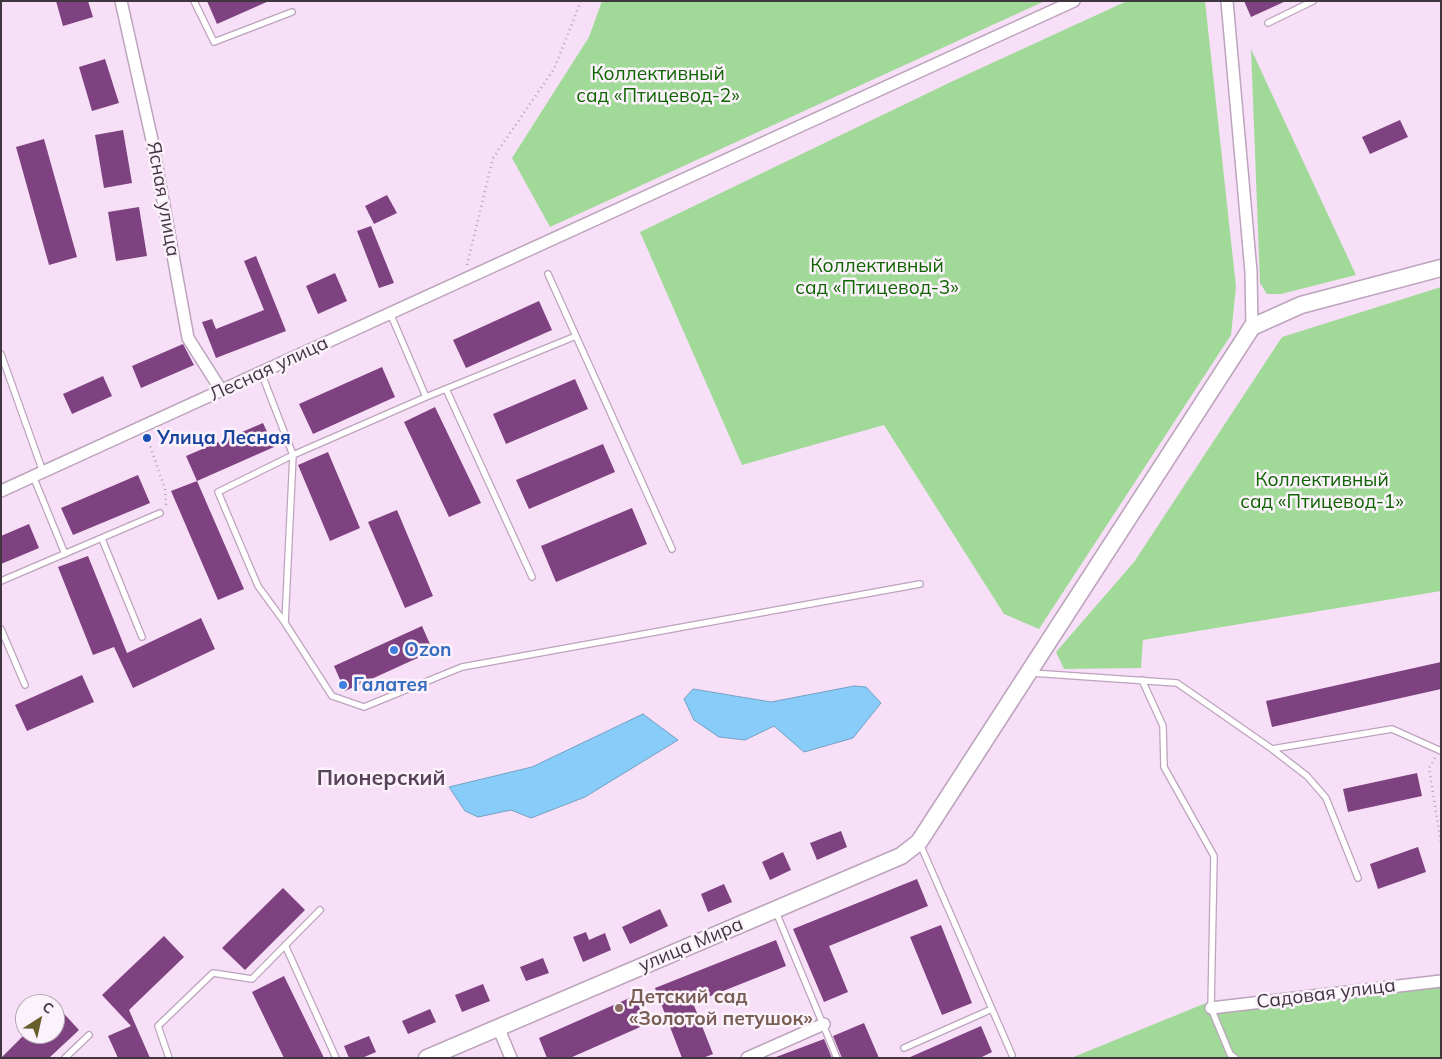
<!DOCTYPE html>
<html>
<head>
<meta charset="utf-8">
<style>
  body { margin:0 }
  #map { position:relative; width:1442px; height:1059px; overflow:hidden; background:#f8dff8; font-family:Mulish,sans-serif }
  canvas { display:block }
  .frame { position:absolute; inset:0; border:2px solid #403640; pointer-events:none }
  .north { position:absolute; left:15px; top:994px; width:50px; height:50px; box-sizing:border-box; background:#fcf2fc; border:1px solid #b1a7b1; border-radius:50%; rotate:35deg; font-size:14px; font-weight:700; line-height:20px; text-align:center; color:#403640 }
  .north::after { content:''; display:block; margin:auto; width:18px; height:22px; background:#685e2b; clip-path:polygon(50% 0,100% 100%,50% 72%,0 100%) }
</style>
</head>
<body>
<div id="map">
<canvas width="1442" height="1059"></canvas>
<div class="frame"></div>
<div class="north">С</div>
</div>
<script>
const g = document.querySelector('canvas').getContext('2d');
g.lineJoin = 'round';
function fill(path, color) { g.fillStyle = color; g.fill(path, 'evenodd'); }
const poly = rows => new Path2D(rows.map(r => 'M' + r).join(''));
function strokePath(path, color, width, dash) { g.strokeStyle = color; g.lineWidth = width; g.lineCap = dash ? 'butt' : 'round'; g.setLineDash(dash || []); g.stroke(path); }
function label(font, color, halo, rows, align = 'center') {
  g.font = font + ' Mulish,sans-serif'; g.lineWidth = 5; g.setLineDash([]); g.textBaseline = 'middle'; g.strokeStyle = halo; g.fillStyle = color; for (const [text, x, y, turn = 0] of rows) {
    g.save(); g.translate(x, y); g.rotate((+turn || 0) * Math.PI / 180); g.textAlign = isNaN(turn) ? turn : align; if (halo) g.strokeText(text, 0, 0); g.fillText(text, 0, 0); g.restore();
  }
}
fill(poly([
  [602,1,1045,1,550,227,512,158,589,37],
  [1127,1,1205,1,1236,287,1231,335,1039,629,1004,614,884,425,742,465,640,232,955,80],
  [1251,49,1356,275,1281,294,1267,294,1260,283],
  [1441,287,1441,591,1143,640,1141,668,1064,669,1056,652,1134,562,1282,337],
  [1441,981,1441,1058,1071,1058,1206,1003,1211,1008]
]), '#a1da98');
const water = poly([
  [854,686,866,687,881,703,853,738,804,752,774,726,745,740,719,737,694,720,684,699,693,689,771,702,854,686],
  [643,714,678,740,585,797,531,818,511,810,478,817,465,811,449,787,532,767,643,714]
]);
fill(water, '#88cdf9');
strokePath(water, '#72a0c2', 1);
fill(poly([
  [56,1,88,1,93,17,63,26],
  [207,1,269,1,217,24],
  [1244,1,1286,1,1251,17],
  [105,59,119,103,92,111,79,67],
  [1400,120,1408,137,1370,154,1362,137],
  [123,130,132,183,104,188,95,135],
  [44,139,77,257,49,265,16,147],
  [387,195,397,213,374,224,365,206],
  [139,207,147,256,116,261,108,212],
  [371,226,394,283,379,288,357,231],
  [256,256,286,331,216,358,202,322,212,319,216,329,264,310,244,261],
  [335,273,347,301,318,314,306,286],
  [539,301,552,330,466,368,453,340],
  [183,344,194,365,141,388,132,366],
  [382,367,395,397,313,434,299,404],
  [103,376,112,396,72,414,63,394],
  [575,379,588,409,506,444,493,414],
  [435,407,481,503,449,517,404,422],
  [263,423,274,447,197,481,186,456],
  [603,444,615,472,529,509,516,480],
  [328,452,360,528,330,541,298,465],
  [138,475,150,503,73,535,61,508],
  [197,481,244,589,218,600,171,491],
  [632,508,647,544,556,582,541,546],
  [397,510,433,596,405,608,368,522],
  [29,524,39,548,1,564,1,536],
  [88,556,127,653,201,618,215,649,133,688,114,647,93,655,58,567],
  [422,626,433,651,345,691,334,666],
  [1441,662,1441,689,1272,727,1266,701],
  [82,675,94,702,27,731,15,705],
  [1417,773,1422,796,1348,812,1343,789],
  [841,831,847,847,817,860,810,843],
  [1418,847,1426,872,1378,889,1370,864],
  [783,852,791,870,770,880,762,862],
  [917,879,928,906,829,946,848,992,824,1002,793,929],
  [724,884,732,902,708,912,701,894],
  [283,888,305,910,245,970,222,948],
  [660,909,668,926,630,944,622,927],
  [941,925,972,1003,942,1015,910,937],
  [586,932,589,940,605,933,611,950,583,962,573,937],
  [164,936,184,957,129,1010,150,1058,118,1058,108,1036,131,1026,102,995],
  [776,940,786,966,693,1003,713,1054,703,1058,682,1058,655,988],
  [543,958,549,973,526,981,520,967],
  [284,976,324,1058,284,1058,252,992],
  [483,984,490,1001,462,1012,455,995],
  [634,996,647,1024,570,1058,547,1058,539,1038],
  [55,1004,79,1030,49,1058,1,1058,25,1034,55,1034],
  [430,1009,436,1022,408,1034,402,1021],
  [864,1023,879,1058,842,1058,833,1036],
  [981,1026,992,1052,980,1058,908,1058],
  [369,1036,376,1052,362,1058,349,1058,344,1046],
  [824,1039,832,1058,776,1058,776,1057]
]), '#7d427f');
const lane = poly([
  [194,1,214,42,292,12],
  [1268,23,1313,1],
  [548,274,672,549],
  [390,313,426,397],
  [1,354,43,472],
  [261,372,293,455,285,623,332,696,364,707,462,667,920,584],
  [446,389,532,577],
  [33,476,65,554],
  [102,539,142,637],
  [1,581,160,513],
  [285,623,258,586,218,492,293,455,426,397,576,336],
  [1,629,25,685],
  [1032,673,1177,683,1272,749,1392,729,1441,751],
  [1142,680,1163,726,1164,767,1214,856,1211,1008,1230,1054,1235,1058],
  [1272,749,1307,776,1326,798,1358,878],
  [920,844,1012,1055],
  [776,912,837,1058],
  [285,945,336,1058],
  [904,1048,992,1009],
  [65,1058,89,1035],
  [169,1058,158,1026,213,973,252,979,320,910]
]);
const street = poly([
  [121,1,152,140,188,338,221,390],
  [1227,1,1251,272,1252,327],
  [1,491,1074,1],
  [1211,1008,1441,981],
  [498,1027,511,1058],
  [747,1058,824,1024]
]);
const secondary = poly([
  [427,1058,901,856,919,842,1252,327,1301,305,1441,268]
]);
strokePath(lane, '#bca4bc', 8);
strokePath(street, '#bca4bc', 14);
strokePath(secondary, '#bca4bc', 19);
strokePath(poly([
  [467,265,493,158,554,69,581,1],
  [147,437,165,489,166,504,164,507],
  [1435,758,1429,768,1441,843]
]), '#b5a1b5', 2.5, [1, 4]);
strokePath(lane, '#fff', 5.5);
strokePath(street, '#fff', 11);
strokePath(secondary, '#fff', 16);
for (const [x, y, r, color] of [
  [147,438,5,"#1a4fb4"],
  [394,650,5,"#3f7fe0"],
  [343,685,5,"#3f7fe0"],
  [619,1008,5,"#8d6e63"]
]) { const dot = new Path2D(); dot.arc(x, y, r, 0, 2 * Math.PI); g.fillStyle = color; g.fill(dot); strokePath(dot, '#fcf2fc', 2); }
label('19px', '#0e6500', '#fcf2fc', [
  ["Коллективный",658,74],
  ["сад «Птицевод-2»",658,96],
  ["Коллективный",877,266],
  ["сад «Птицевод-3»",877,288],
  ["Коллективный",1322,480],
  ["сад «Птицевод-1»",1322,502]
]);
label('19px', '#403640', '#fcf2fc', [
  ["Ясная улица",163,199,80],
  ["Лесная улица",269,369,-25],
  ["улица Мира",691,945,-23],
  ["Садовая улица",1326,994,-7]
]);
label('bold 19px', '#164399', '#fcf2fc', [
  ["Улица Лесная",157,438]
], 'left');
label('bold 19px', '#366cbe', '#fcf2fc', [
  ["Ozon",404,650],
  ["Галатея",353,685]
], 'left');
label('bold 19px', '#785e54', '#fcf2fc', [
  ["Детский сад",629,997],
  ["«Золотой петушок»",629,1019]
], 'left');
label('bold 21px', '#584358', '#fcf2fc', [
  ["Пионерский",381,779]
]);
</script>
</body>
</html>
